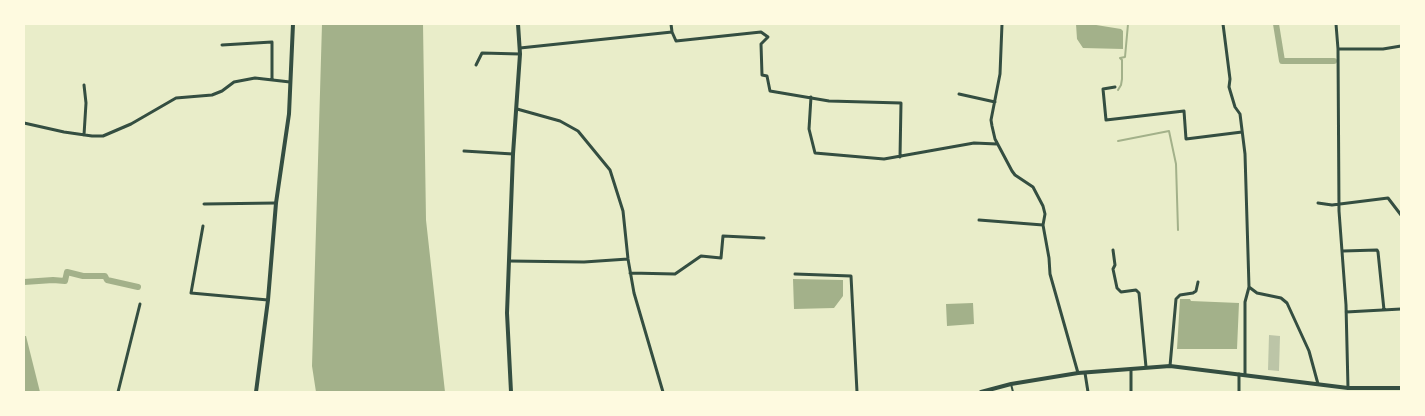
<!DOCTYPE html>
<html>
<head>
<meta charset="utf-8">
<style>
  body { margin:0 }
  #map { position:relative; width:1425px; height:416px; overflow:hidden; background:#e9edc9; font-family:"Zilla Slab",serif }
  canvas { display:block }
  .frame { position:absolute; inset:0; border:25px solid #fefae0; pointer-events:none }
</style>
</head>
<body>
<div id="map">
<canvas width="1425" height="416"></canvas>
<div class="frame"></div>
</div>
<script>
const g = document.querySelector('canvas').getContext('2d');
g.lineJoin = 'round';
function fill(path, color) { g.fillStyle = color; g.fill(path, 'evenodd'); }
const poly = rows => new Path2D(rows.map(r => 'M' + r).join(''));
function strokePath(path, color, width, dash) { g.strokeStyle = color; g.lineWidth = width; g.lineCap = dash ? 'butt' : 'round'; g.setLineDash(dash || []); g.stroke(path); }
fill(poly([
  [322,24,423,24,426,220,445,392,316,392,312,366],
  [1076,24,1090,24,1121,29,1123,31,1123,49,1083,48,1077,39],
  [793,279,843,280,843,296,834,308,794,309],
  [1180,299,1190,299,1191,301,1239,303,1237,349,1177,349],
  [973,303,974,324,947,326,946,304],
  [24,336,26,336,40,392,24,392]
]), '#a3b18a');
strokePath(poly([
  [1118,90,1121,85,1122,79,1122,60,1120,58,1125,57,1128,24],
  [1118,141,1169,131,1176,164,1178,230]
]), '#a3b18a', 2);
strokePath(poly([
  [1276,24,1282,61,1334,61],
  [24,282,53,280,65,281,67,272,83,276,105,276,107,280,138,287]
]), '#a3b18a', 6);
fill(poly([
  [1269,335,1280,336,1279,371,1268,370]
]), '#bcc5a7');
strokePath(poly([
  [1011,384,1013,392]
]), '#344e41', 2);
strokePath(poly([
  [671,24,672,32,676,41,761,32,768,37,761,44,762,75,767,76,770,91,829,101,901,103,900,157],
  [1002,24,1000,74,991,120,992,126,995,139,1012,171,1015,175,1033,187,1043,206,1045,214,1043,225,1049,258,1050,274,1078,373],
  [1223,24,1230,79,1229,87,1235,107,1240,114,1245,154,1249,287,1257,293,1281,298,1287,303,1309,351,1318,384],
  [1336,24,1338,49,1339,211,1346,305,1348,388],
  [222,45,272,42,272,79],
  [520,48,672,32],
  [1338,49,1383,49,1401,46],
  [476,65,482,53,520,54],
  [84,85,86,103,84,135],
  [1115,87,1103,89,1106,120,1184,111,1186,139,1242,132],
  [959,94,995,102],
  [811,97,809,129,815,153,884,159,974,143,997,144],
  [517,109,560,121,578,131,610,170,623,211,628,259,634,293,663,392],
  [24,123,64,132,92,136,103,136,131,124,176,98,212,95,222,91,234,82,255,78,290,82],
  [464,151,513,154],
  [1318,203,1332,205,1388,198,1401,215],
  [204,204,276,203],
  [979,220,1043,225],
  [203,226,191,293,268,300],
  [1113,250,1115,265,1113,269,1117,288,1121,292,1136,290,1139,293,1146,367],
  [1343,251,1377,250,1378,252,1384,310],
  [509,261,584,262,628,259],
  [630,273,675,274,701,256,721,258,723,236,764,238],
  [795,274,851,276,857,392],
  [1346,312,1401,309],
  [1170,366,1176,299,1180,295,1193,293,1196,291,1198,282],
  [1131,370,1131,392],
  [1085,373,1088,392],
  [1245,375,1245,302,1249,287],
  [118,392,140,304],
  [1239,392,1239,374]
]), '#344e41', 3);
strokePath(poly([
  [256,392,268,300,276,203,289,114,293,24],
  [511,392,507,313,513,154,520,54,518,24],
  [981,392,1011,384,1078,373,1170,366,1348,388,1401,388]
]), '#344e41', 4);
</script>
</body>
</html>
